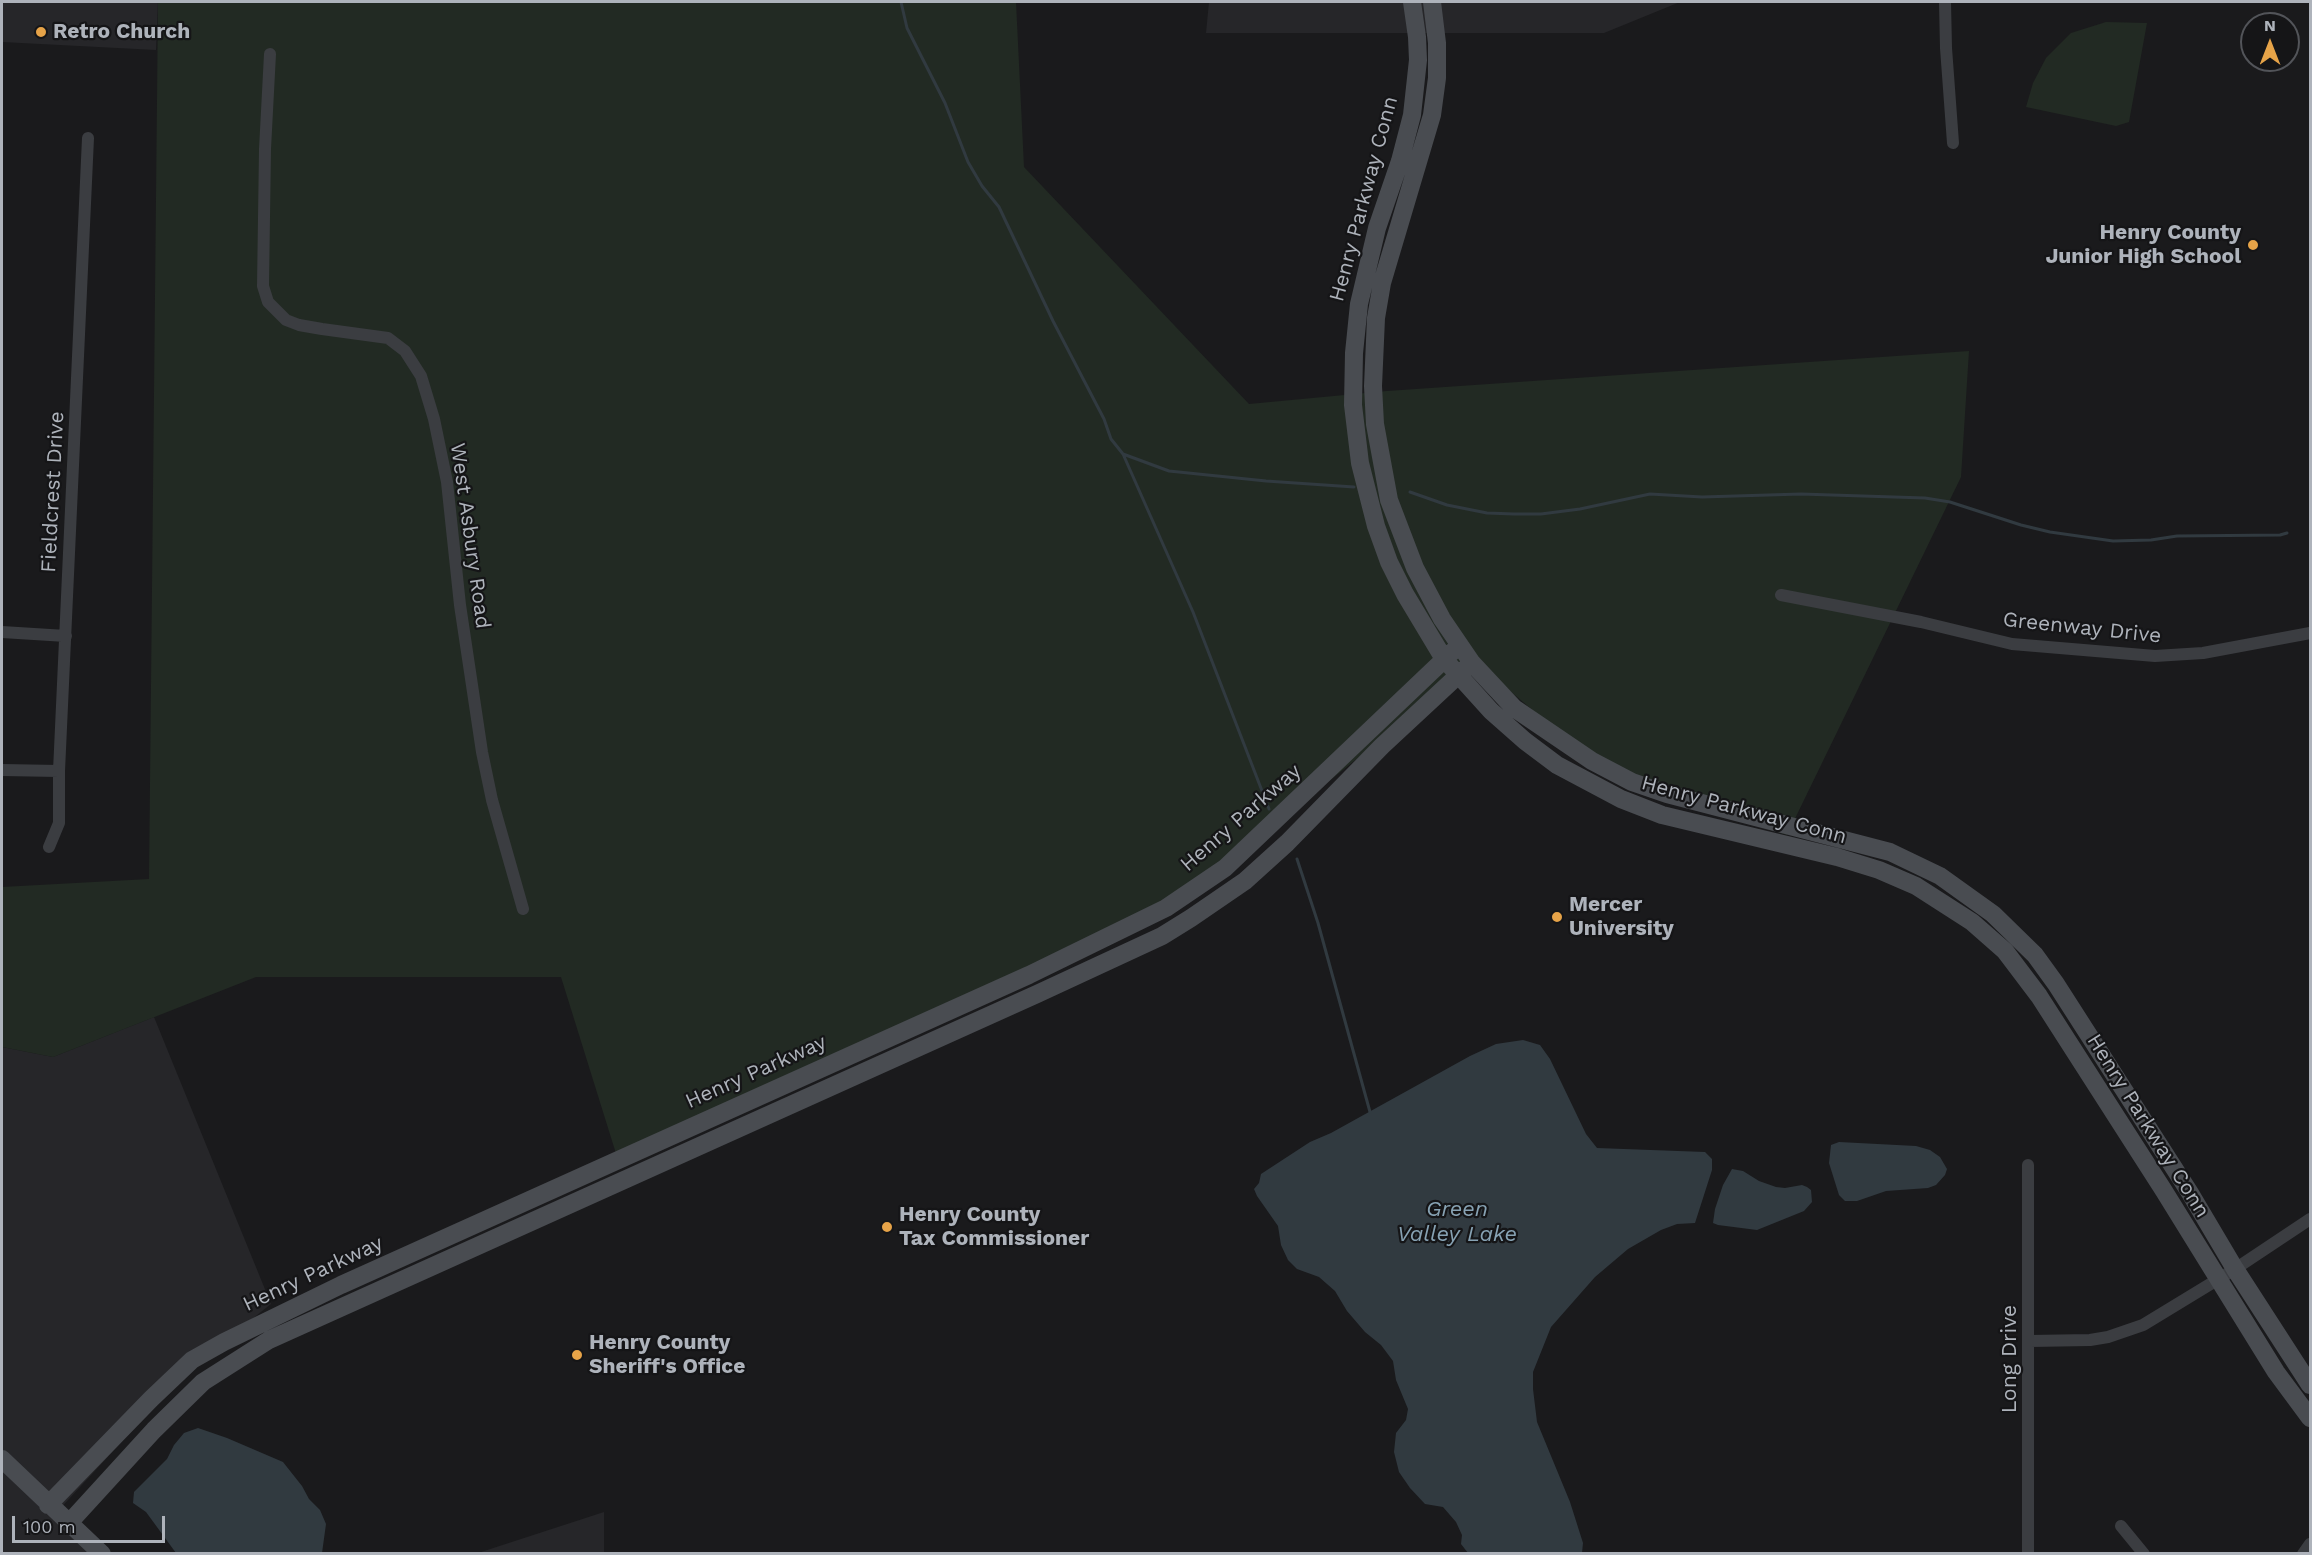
<!DOCTYPE html>
<html>
<head>
<meta charset="utf-8">
<style>
  body { margin:0 }
  #map { position:relative; width:2312px; height:1555px; overflow:hidden; background:#1a1a1c; font-family:"Work Sans",sans-serif }
  canvas { display:block }
  .frame { position:absolute; inset:0; border:3px solid #aeb3bb; pointer-events:none }
  .north { position:absolute; left:2240px; top:12px; width:60px; height:60px; box-sizing:border-box; background:#151517; border:2px solid #525459; border-radius:50%; rotate:0deg; font-size:16px; font-weight:700; line-height:24px; text-align:center; color:#aeb3bb }
  .north::after { content:''; display:block; margin:auto; width:21px; height:27px; background:#e6a348; clip-path:polygon(50% 0,100% 100%,50% 72%,0 100%) }
  .scale { position:absolute; left:12px; top:1516px; width:153px; height:27px; box-sizing:border-box; border:3px solid #aeb3bb; border-top:0; padding-left:8px; font-size:18px; line-height:21px; white-space:nowrap; color:#aeb3bb; -webkit-text-stroke:4px #151517; paint-order:stroke }
</style>
</head>
<body>
<div id="map">
<canvas width="2312" height="1555"></canvas>
<div class="frame"></div>
<div class="north">N</div>
<div class="scale">100 m</div>
</div>
<script>
const g = document.querySelector('canvas').getContext('2d');
g.lineJoin = 'round';
function fill(path, color) { g.fillStyle = color; g.fill(path, 'evenodd'); }
const poly = rows => new Path2D(rows.map(r => 'M' + r).join(''));
function strokePath(path, color, width, dash) { g.strokeStyle = color; g.lineWidth = width; g.lineCap = dash ? 'butt' : 'round'; g.setLineDash(dash || []); g.stroke(path); }
function label(font, color, halo, rows, align = 'center') {
  g.font = font + ' "Work Sans",sans-serif'; g.lineWidth = 4.5; g.setLineDash([]); g.textBaseline = 'middle'; g.strokeStyle = halo; g.fillStyle = color; for (const [text, x, y, turn = 0] of rows) {
    g.save(); g.translate(x, y); g.rotate((+turn || 0) * Math.PI / 180); g.textAlign = isNaN(turn) ? turn : align; if (halo) g.strokeText(text, 0, 0); g.fillText(text, 0, 0); g.restore();
  }
}
fill(poly([
  [2,2,158,2,156,50,2,42],
  [1209,2,1680,2,1604,33,1206,33],
  [154,1017,271,1304,190,1368,56,1513,95,1553,2,1553,2,1047,53,1057],
  [604,1512,604,1553,478,1553]
]), '#262629');
fill(poly([
  [158,2,1016,2,1024,167,1249,404,1387,391,1969,351,1961,477,1787,835,1621,785,1477,663,1146,927,618,1160,561,977,256,977,53,1057,2,1047,2,887,149,879],
  [2106,22,2147,23,2129,122,2116,126,2026,107,2033,83,2046,58,2071,33]
]), '#222a23');
fill(poly([
  [1523,1040,1540,1045,1550,1059,1586,1134,1597,1148,1705,1152,1712,1159,1712,1170,1695,1223,1677,1224,1661,1230,1628,1249,1595,1277,1551,1327,1533,1372,1533,1389,1537,1422,1570,1502,1583,1543,1582,1553,1468,1553,1461,1544,1462,1535,1456,1522,1443,1507,1425,1504,1410,1488,1399,1472,1394,1452,1396,1433,1406,1420,1408,1409,1396,1380,1393,1361,1381,1345,1365,1332,1347,1311,1335,1291,1319,1277,1297,1269,1288,1260,1281,1245,1278,1226,1257,1196,1254,1189,1259,1183,1261,1174,1310,1142,1331,1133,1470,1056,1496,1044],
  [1839,1142,1916,1146,1930,1150,1940,1157,1947,1169,1945,1175,1936,1185,1928,1188,1886,1191,1857,1201,1845,1201,1839,1195,1829,1163,1831,1145],
  [1732,1169,1743,1171,1759,1181,1776,1187,1785,1188,1802,1185,1807,1187,1811,1190,1812,1202,1804,1211,1757,1230,1718,1225,1713,1223,1715,1209,1723,1185],
  [198,1428,227,1438,283,1462,302,1486,309,1499,320,1510,326,1524,322,1553,176,1553,146,1512,133,1503,134,1492,167,1459,174,1445,184,1433]
]), '#313a40');
strokePath(poly([
  [901,2,907,28,945,103,968,162,982,186,999,207,1053,321,1104,419,1111,439,1123,454,1193,612,1269,809],
  [1123,454,1169,471,1266,481,1354,487],
  [1410,492,1447,505,1487,513,1514,514,1541,514,1580,509,1650,494,1702,497,1801,494,1925,498,1950,502,2021,525,2050,532,2113,541,2151,540,2177,536,2280,535,2287,533],
  [1297,859,1318,923,1370,1112]
]), '#313a40', 3);
strokePath(poly([
  [1945,2,1946,48,1953,143],
  [270,54,265,149,263,286,268,302,286,320,299,325,322,329,388,338,405,351,421,376,434,419,447,482,460,605,482,752,492,800,523,909],
  [1781,595,1921,622,2012,644,2155,656,2203,653,2310,633],
  [2,632,66,636],
  [2,770,59,771],
  [49,847,59,823,59,771,88,138],
  [2030,1341,2090,1340,2108,1337,2143,1325,2235,1269,2310,1219],
  [2121,1526,2144,1554],
  [2028,1554,2028,1165],
  [2303,1554,2310,1544]
]), '#3b3d41', 12);
strokePath(poly([
  [1412,2,1417,37,1418,60,1412,115,1400,161,1377,228,1359,304,1354,353,1353,405,1360,463,1376,526,1389,562,1405,594,1444,659,1491,711,1525,741,1557,765,1621,799,1662,815,1837,857,1879,870,1916,886,1972,922,2005,951,2039,996,2164,1191,2276,1372,2310,1418],
  [1432,2,1437,43,1437,78,1432,115,1382,283,1376,318,1373,386,1375,424,1389,500,1415,568,1442,619,1472,663,1514,708,1592,761,1632,782,1667,794,1890,852,1940,876,1993,914,2035,955,2056,984,2190,1193,2235,1269,2310,1385],
  [2,1459,102,1554],
  [48,1505,151,1399,192,1360,224,1342,341,1285,1029,975,1166,908,1225,868,1452,652],
  [69,1523,154,1430,203,1382,269,1340,1037,994,1162,936,1191,918,1245,881,1287,843,1382,746,1466,668]
]), '#494c51', 18);
for (const [x, y, r, color] of [
  [41,32,6,"#e6a348"],
  [2253,245,6,"#e6a348"],
  [1557,917,6,"#e6a348"],
  [887,1227,6,"#e6a348"],
  [577,1355,6,"#e6a348"]
]) { const dot = new Path2D(); dot.arc(x, y, r, 0, 2 * Math.PI); g.fillStyle = color; g.fill(dot); strokePath(dot, '#151517', 2); }
label('bold 21px', '#aeb3bb', '#151517', [
  ["Retro Church",53,32],
  ["Henry County",2241,233,"right"],
  ["Junior High School",2241,257,"right"],
  ["Mercer",1569,905],
  ["University",1569,929],
  ["Henry County",899,1215],
  ["Tax Commissioner",899,1239],
  ["Henry County",589,1343],
  ["Sheriff's Office",589,1367]
], 'left');
label('21px', '#aeb3bb', '#151517', [
  ["Henry Parkway Conn",1364,199,-75],
  ["Fieldcrest Drive",53,492,-87],
  ["West Asbury Road",470,536,82],
  ["Greenway Drive",2082,628,6],
  ["Henry Parkway Conn",1744,810,15],
  ["Henry Parkway",1241,818,-41],
  ["Henry Parkway",756,1072,-24],
  ["Henry Parkway Conn",2148,1126,58],
  ["Henry Parkway",313,1274,-25],
  ["Long Drive",2010,1359,-90]
]);
label('italic 22px', '#87a2b3', '#151517', [
  ["Green",1457,1210],
  ["Valley Lake",1457,1235]
]);
</script>
</body>
</html>
